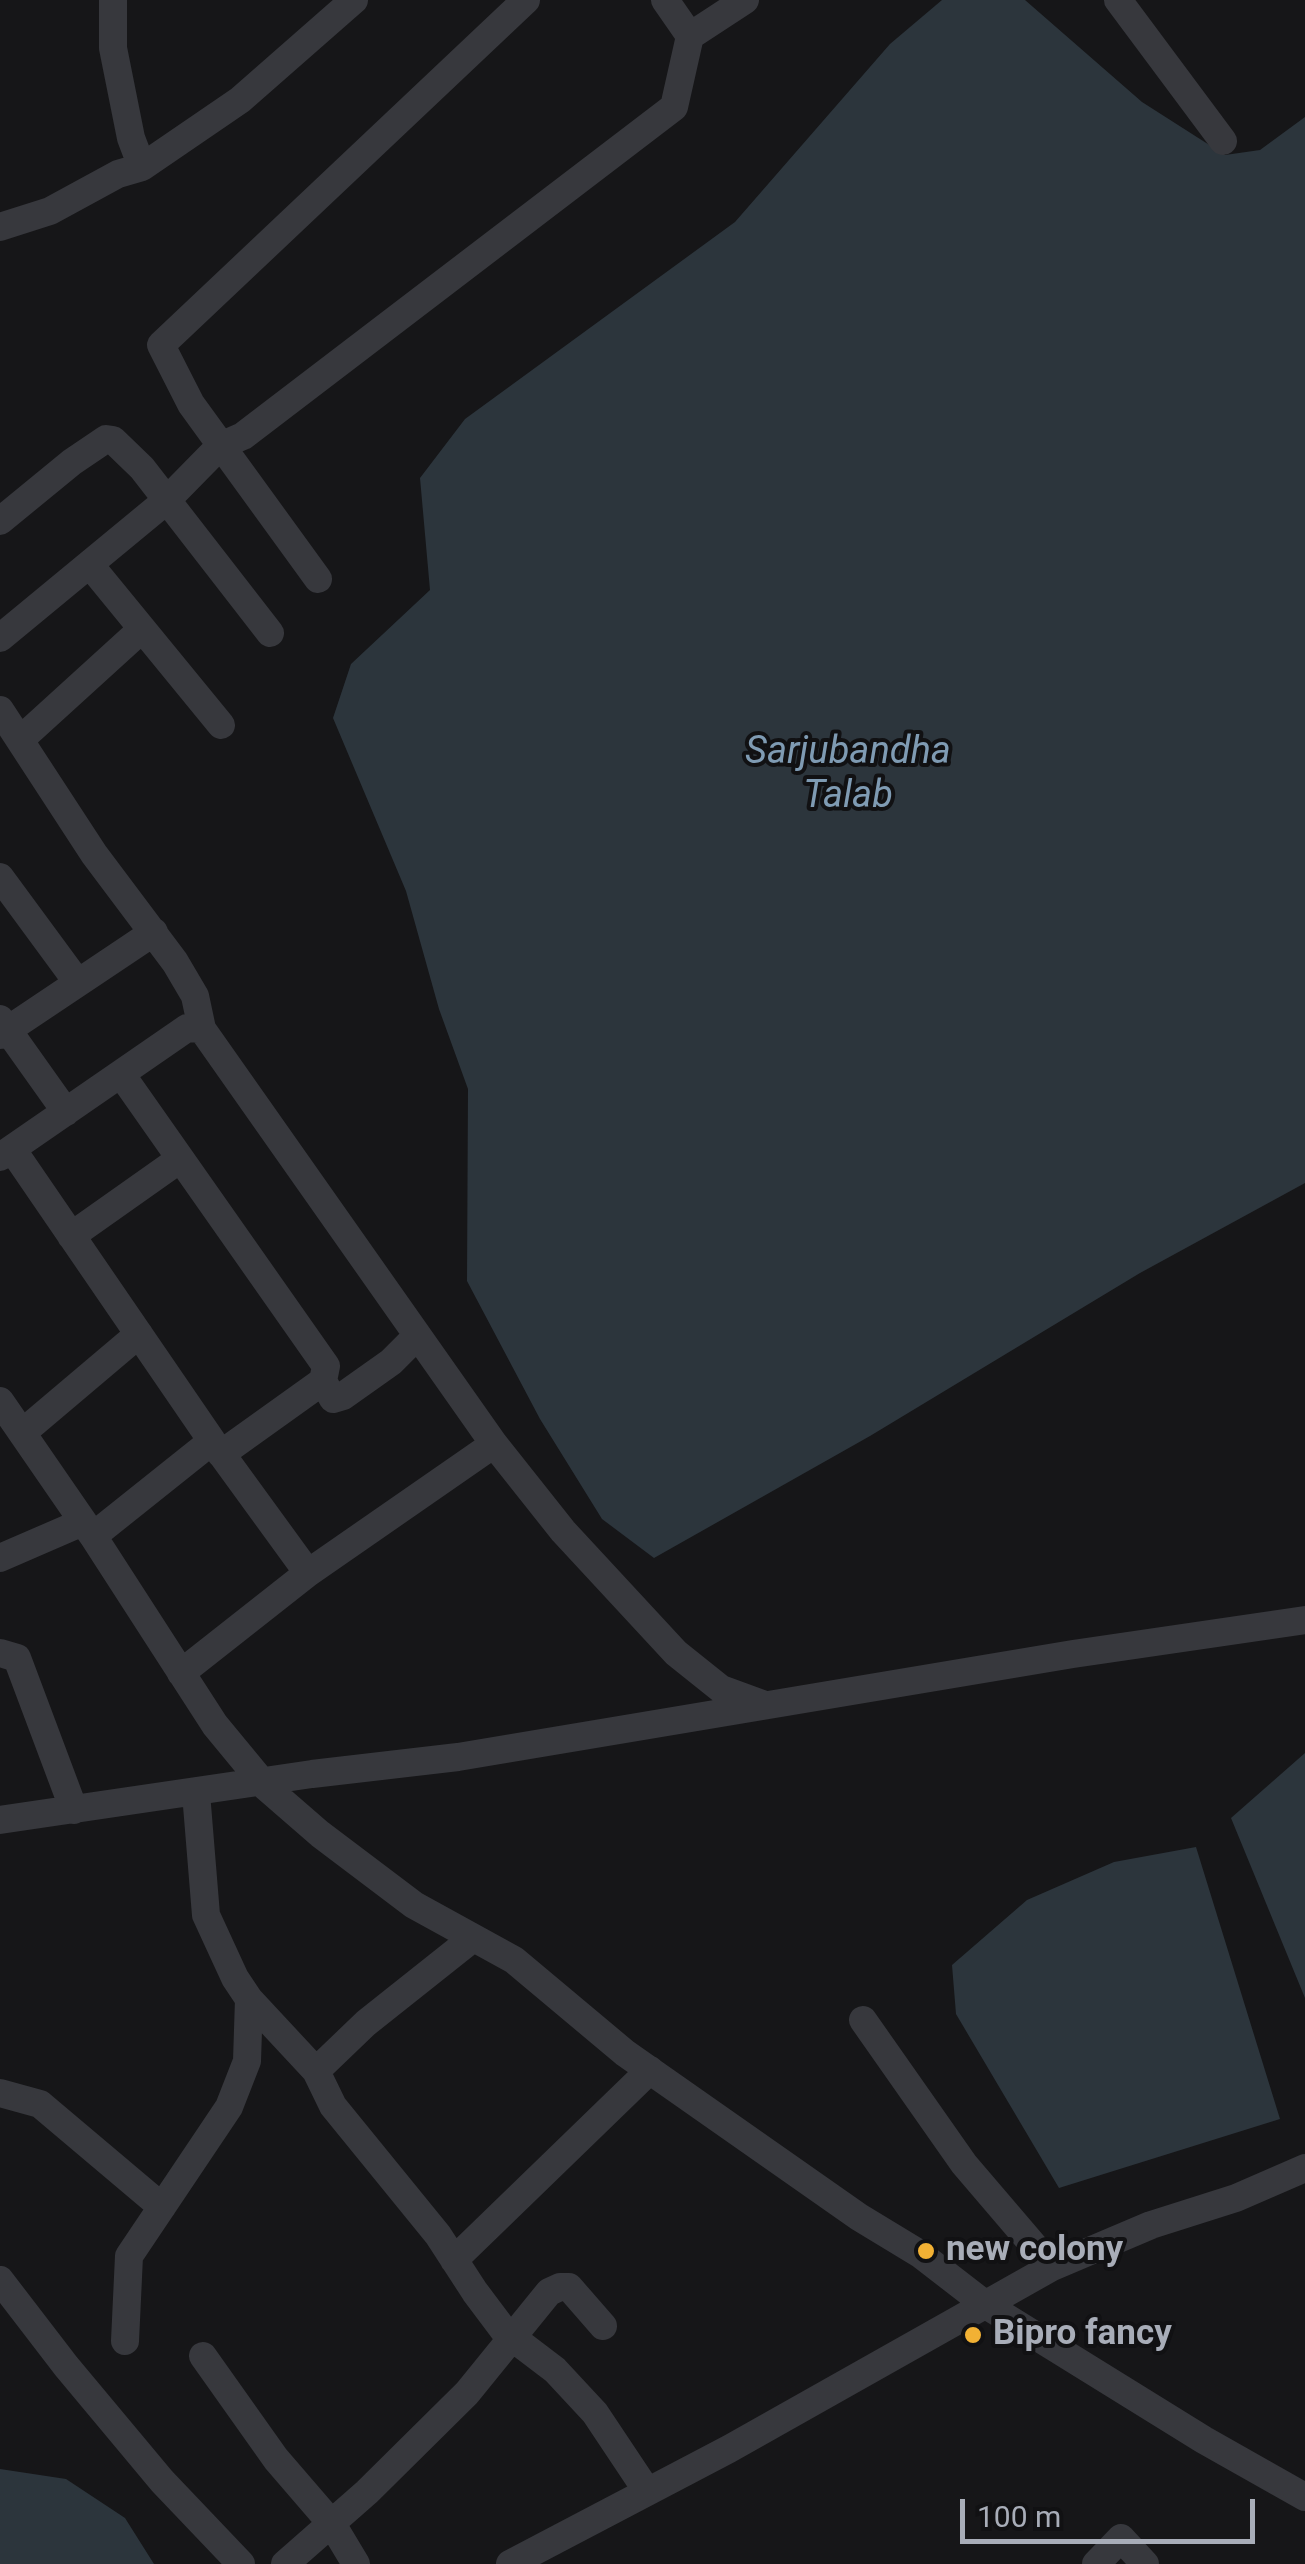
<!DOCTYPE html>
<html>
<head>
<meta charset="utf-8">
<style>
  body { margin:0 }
  #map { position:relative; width:1305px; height:2564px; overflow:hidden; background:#161618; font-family:Roboto,sans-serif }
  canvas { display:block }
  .scale { position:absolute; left:960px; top:2499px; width:295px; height:45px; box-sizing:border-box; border:5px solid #a8adb8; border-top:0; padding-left:12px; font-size:30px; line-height:35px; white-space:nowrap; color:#a8adb8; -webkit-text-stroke:8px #111113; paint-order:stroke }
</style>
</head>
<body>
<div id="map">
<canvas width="1305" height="2564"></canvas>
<div class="scale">100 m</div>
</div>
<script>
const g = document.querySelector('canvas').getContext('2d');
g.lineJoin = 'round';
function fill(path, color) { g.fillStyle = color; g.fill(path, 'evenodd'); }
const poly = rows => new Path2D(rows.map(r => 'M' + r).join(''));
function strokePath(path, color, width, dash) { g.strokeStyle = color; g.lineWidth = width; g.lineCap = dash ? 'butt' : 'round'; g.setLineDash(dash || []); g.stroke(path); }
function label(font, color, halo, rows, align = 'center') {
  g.font = font + ' Roboto,sans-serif'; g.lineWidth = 8; g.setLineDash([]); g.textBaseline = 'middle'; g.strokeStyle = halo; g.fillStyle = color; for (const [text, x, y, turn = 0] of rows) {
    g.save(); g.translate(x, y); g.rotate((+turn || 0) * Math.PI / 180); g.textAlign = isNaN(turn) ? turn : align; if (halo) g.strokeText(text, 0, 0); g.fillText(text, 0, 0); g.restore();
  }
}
fill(poly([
  [942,0,1025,0,1142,102,1225,155,1260,150,1305,117,1305,1183,1140,1273,870,1436,654,1558,602,1519,540,1419,467,1281,468,1089,439,1009,406,891,333,718,351,664,430,590,420,478,465,419,735,222,890,44],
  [1305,1753,1305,1998,1231,1818],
  [1196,1847,1280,2119,1059,2188,956,2014,952,1965,1027,1900,1114,1862],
  [0,2469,66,2479,125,2518,154,2564,0,2564]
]), '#2c353c');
strokePath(poly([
  [113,0,113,48,131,138,142,167],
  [665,0,690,36,745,0],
  [1118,0,1223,141],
  [0,227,50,211,118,174,142,167,240,100,354,0],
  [0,521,72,462,106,439,113,440,142,468,270,633],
  [90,565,221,725],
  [318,579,191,404,161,345,526,0],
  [0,638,167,500,220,446,243,436,674,107,690,36],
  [0,710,94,854,175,962,195,996,202,1029,494,1444,563,1531,676,1653,721,1689,762,1704],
  [20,740,142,629],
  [0,877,78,983],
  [0,1019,66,1112],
  [0,1035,154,932],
  [121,1074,326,1366,323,1381,221,1454],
  [12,1149,212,1441,308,1573],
  [0,1157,187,1028,202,1029],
  [71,1236,180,1159],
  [323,1381,333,1399,343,1396,391,1362,417,1336],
  [0,1401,93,1536,215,1725,267,1788,320,1834,414,1905,514,1960,625,2053,859,2217,920,2254,986,2305,1204,2440,1305,2497],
  [22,1433,139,1334],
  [93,1536,212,1441],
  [0,1558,83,1522],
  [0,1653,17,1658,74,1810],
  [181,1673,308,1573,494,1444],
  [196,1793,206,1915,235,1978,249,1999,316,2071,333,2106,438,2235,475,2292,505,2332,555,2370,595,2413,647,2491],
  [0,1820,312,1774,458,1757,1073,1654,1305,1620],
  [863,2020,964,2164,1052,2267],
  [316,2071,366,2023,473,1938],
  [0,2093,40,2104,162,2207],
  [454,2260,650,2070],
  [0,2280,66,2366,162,2481,241,2564],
  [125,2341,129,2256,229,2107,247,2061,249,1999],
  [203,2356,276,2459,332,2524,356,2564],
  [285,2564,367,2492,467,2393,549,2292,560,2287,569,2287,603,2326],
  [510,2564,729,2449,1052,2267,1151,2225,1236,2198,1305,2168],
  [1096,2564,1121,2538,1145,2564]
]), '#37383d', 28);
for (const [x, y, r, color] of [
  [926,2251,10,"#f2b134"],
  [973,2335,10,"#f2b134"]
]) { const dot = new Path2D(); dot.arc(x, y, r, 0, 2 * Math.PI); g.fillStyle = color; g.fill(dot); strokePath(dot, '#111113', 4); }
label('bold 35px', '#a8adb8', '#111113', [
  ["new colony",946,2251],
  ["Bipro fancy",993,2335]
], 'left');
label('italic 38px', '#7f9bb3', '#111113', [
  ["Sarjubandha",848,753],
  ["Talab",848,797]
]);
</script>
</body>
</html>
